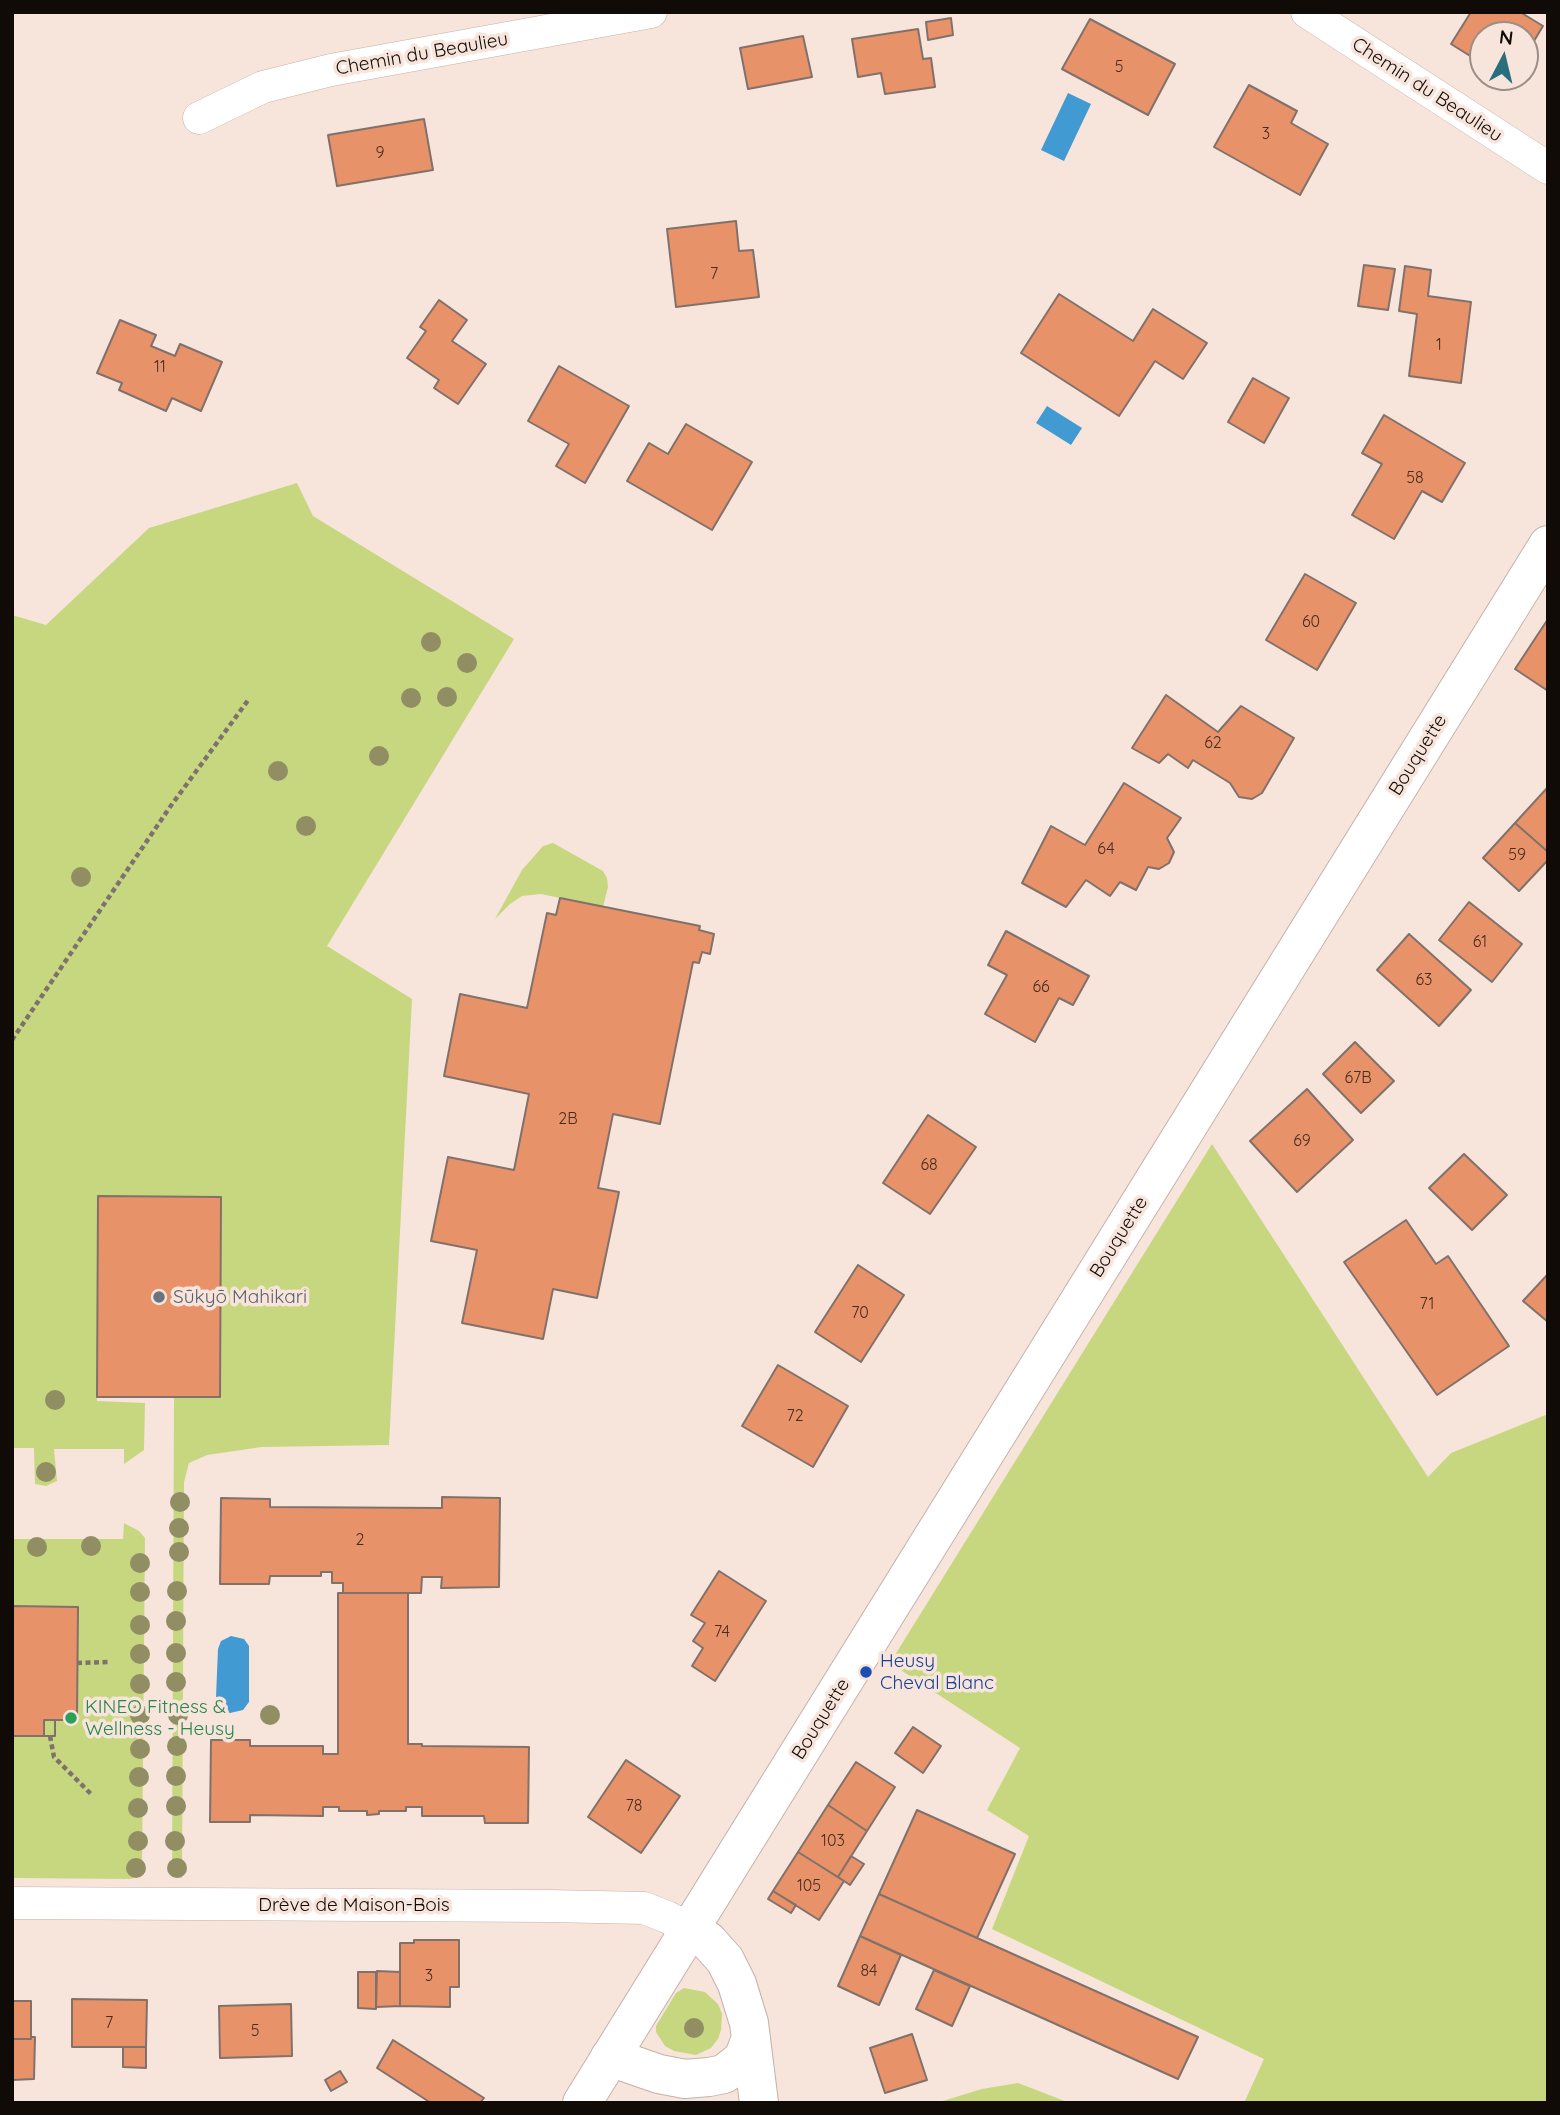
<!DOCTYPE html>
<html>
<head>
<meta charset="utf-8">
<style>
  body { margin:0 }
  #map { position:relative; width:1560px; height:2115px; overflow:hidden; background:#f7e5dc; font-family:Quicksand,sans-serif }
  canvas { display:block }
  .frame { position:absolute; inset:0; border:14px solid #110b08; pointer-events:none }
  .north { position:absolute; left:1469px; top:21px; width:70px; height:70px; box-sizing:border-box; background:#f7e5dc; border:2px solid #9b8e87; border-radius:50%; rotate:7deg; font-size:19px; font-weight:700; line-height:28px; text-align:center; color:#110b08 }
  .north::after { content:''; display:block; margin:auto; width:24px; height:32px; background:#296e7d; clip-path:polygon(50% 0,100% 100%,50% 72%,0 100%) }
</style>
</head>
<body>
<div id="map">
<canvas width="1560" height="2115"></canvas>
<div class="frame"></div>
<div class="north">N</div>
</div>
<script>
const g = document.querySelector('canvas').getContext('2d');
g.lineJoin = 'round';
function fill(path, color) { g.fillStyle = color; g.fill(path, 'evenodd'); }
const poly = rows => new Path2D(rows.map(r => 'M' + r).join(''));
function strokePath(path, color, width, dash) { g.strokeStyle = color; g.lineWidth = width; g.lineCap = dash ? 'butt' : 'round'; g.setLineDash(dash || []); g.stroke(path); }
function label(font, color, halo, rows, align = 'center') {
  g.font = font + ' Quicksand,sans-serif'; g.lineWidth = 7; g.setLineDash([]); g.textBaseline = 'middle'; g.strokeStyle = halo; g.fillStyle = color; for (const [text, x, y, turn = 0] of rows) {
    g.save(); g.translate(x, y); g.rotate((+turn || 0) * Math.PI / 180); g.textAlign = isNaN(turn) ? turn : align; if (halo) g.strokeText(text, 0, 0); g.fillText(text, 0, 0); g.restore();
  }
}
fill(poly([
  [297,483,313,516,514,639,327,946,412,999,389,1445,262,1447,207,1455,189,1463,184,1482,182,1878,172,1877,174,1397,220,1397,221,1197,98,1197,97,1401,145,1403,144,1450,124,1464,124,1449,54,1449,57,1481,46,1486,35,1484,34,1448,12,1448,12,615,46,625,149,528],
  [553,843,603,871,607,878,608,887,603,907,541,894,522,896,510,904,495,919,522,870,543,846],
  [1212,1144,1428,1477,1451,1453,1548,1414,1548,2103,1244,2103,1264,2059,992,1929,1029,1836,987,1810,1020,1748,890,1663],
  [124,1523,139,1531,145,1538,142,1870,138,1877,130,1879,12,1878,12,1539,123,1539],
  [684,1988,705,1992,718,2004,722,2014,721,2030,718,2039,711,2048,696,2055,674,2051,665,2046,656,2032,656,2026,676,1993],
  [1018,2083,1070,2103,936,2103,982,2089]
]), '#c7d780');
fill(poly([
  [1068,93,1091,104,1064,161,1041,150],
  [1047,406,1082,428,1071,445,1036,423],
  [231,1636,244,1639,249,1646,249,1702,243,1710,230,1713,217,1707,216,1697,218,1649,221,1641]
]), '#419ad1');
const building = poly([
  [1471,12,1520,12,1543,26,1525,56,1525,35,1483,35,1483,46,1475,59,1451,44,1471,12],
  [951,18,953,35,928,40,926,22,951,18],
  [1090,19,1175,64,1148,115,1062,69,1090,19],
  [918,29,923,59,931,58,935,87,885,94,881,73,858,77,852,39,918,29],
  [803,36,812,77,748,89,740,48,803,36],
  [1249,85,1297,111,1291,123,1328,144,1300,195,1214,147,1249,85],
  [424,119,433,170,337,186,328,135,424,119],
  [736,221,739,251,753,250,759,297,676,307,667,229,736,221],
  [1364,265,1395,269,1388,310,1358,306,1364,265],
  [1405,266,1431,270,1428,296,1471,302,1461,383,1409,376,1417,314,1399,311,1405,266],
  [1059,294,1133,341,1153,309,1207,343,1183,379,1155,361,1119,416,1021,353,1059,294],
  [439,300,467,320,452,341,486,364,458,404,434,388,439,380,407,358,426,331,420,327,439,300],
  [120,320,156,335,151,346,175,356,180,344,222,362,201,411,172,398,166,411,119,390,122,383,97,373,120,320],
  [559,366,629,406,585,483,556,466,569,444,528,421,559,366],
  [1253,378,1289,398,1264,443,1228,422,1253,378],
  [1384,415,1465,463,1442,502,1422,491,1394,539,1352,515,1382,464,1362,453,1384,415],
  [686,424,752,462,712,530,627,481,649,443,668,454,686,424],
  [1305,574,1356,603,1317,670,1266,640,1305,574],
  [1548,619,1548,691,1515,669,1548,619],
  [1166,695,1218,732,1241,706,1294,738,1262,793,1252,799,1239,797,1230,783,1193,760,1188,768,1168,754,1159,763,1132,748,1166,695],
  [1124,783,1181,818,1167,838,1174,852,1169,863,1159,869,1148,867,1136,890,1120,882,1110,896,1086,880,1066,907,1022,883,1051,826,1085,845,1124,783],
  [1548,787,1548,852,1515,823,1548,787],
  [1515,823,1548,852,1548,860,1519,891,1483,858,1515,823],
  [560,898,700,926,699,930,714,934,710,954,702,952,699,963,693,962,660,1124,613,1114,598,1188,619,1192,597,1298,553,1289,543,1339,462,1323,477,1250,431,1241,448,1157,514,1170,529,1094,444,1076,460,994,527,1008,547,913,556,915,560,898],
  [1469,902,1522,944,1492,982,1439,940,1469,902],
  [1006,931,1089,976,1073,1005,1059,998,1035,1042,985,1014,1007,975,988,965,1006,931],
  [1409,934,1471,990,1439,1026,1377,970,1409,934],
  [1355,1042,1394,1081,1361,1113,1323,1074,1355,1042],
  [1307,1089,1353,1140,1297,1192,1250,1141,1307,1089],
  [928,1115,976,1147,930,1214,883,1183,928,1115],
  [1464,1154,1507,1195,1472,1230,1429,1188,1464,1154],
  [98,1196,221,1197,220,1397,97,1397,98,1196],
  [1406,1220,1436,1264,1448,1256,1509,1346,1437,1395,1344,1262,1406,1220],
  [858,1265,904,1295,861,1362,815,1332,858,1265],
  [1548,1274,1548,1322,1523,1301,1548,1274],
  [778,1365,848,1406,813,1467,742,1426,778,1365],
  [442,1497,500,1498,499,1587,441,1588,442,1577,422,1577,421,1593,343,1593,343,1583,332,1583,332,1572,321,1572,321,1576,270,1576,269,1584,220,1584,221,1498,270,1499,270,1507,442,1508,442,1497],
  [719,1571,766,1601,715,1681,692,1666,703,1648,693,1641,705,1623,691,1615,719,1571],
  [338,1593,408,1593,408,1744,422,1744,422,1746,529,1747,528,1823,485,1823,484,1816,422,1816,422,1807,406,1807,406,1811,379,1811,379,1814,367,1815,367,1811,339,1811,339,1807,323,1807,323,1816,250,1815,250,1822,210,1822,211,1740,250,1740,250,1746,323,1746,323,1754,338,1754,338,1593],
  [12,1606,78,1607,77,1720,55,1720,55,1736,12,1736,12,1606],
  [44,1720,55,1720,55,1736,44,1736,44,1720],
  [913,1727,941,1746,923,1773,895,1753,913,1727],
  [626,1760,680,1796,641,1853,588,1817,626,1760],
  [856,1762,895,1787,867,1831,828,1805,856,1762],
  [828,1805,867,1831,838,1877,798,1852,828,1805],
  [917,1810,1015,1854,977,1938,879,1894,917,1810],
  [798,1852,844,1881,819,1920,773,1891,798,1852],
  [851,1856,864,1864,850,1885,838,1877,851,1856],
  [773,1891,796,1905,791,1913,768,1899,773,1891],
  [879,1894,1198,2037,1178,2079,860,1936,879,1894],
  [860,1936,901,1955,879,2005,838,1986,860,1936],
  [414,1940,459,1940,459,1987,450,1987,450,2007,400,2006,400,1943,414,1943,414,1940],
  [934,1970,970,1986,952,2026,916,2009,934,1970],
  [377,1971,400,1972,400,2006,376,2007,377,1971],
  [358,1972,376,1972,376,2009,358,2008,358,1972],
  [72,1999,147,2000,146,2047,72,2047,72,1999],
  [12,2001,31,2001,31,2039,12,2039,12,2001],
  [291,2004,292,2056,220,2058,219,2006,291,2004],
  [912,2034,927,2080,885,2093,870,2048,912,2034],
  [31,2037,35,2037,34,2079,12,2080,12,2039,31,2039,31,2037],
  [393,2040,484,2098,480,2103,431,2103,377,2068,393,2040],
  [123,2047,146,2047,146,2068,123,2067,123,2047],
  [340,2071,347,2082,331,2091,325,2080,340,2071]
]);
fill(building, '#e8926a');
strokePath(building, '#81716a', 2);
const minor = poly([
  [1307,12,1548,168],
  [199,118,263,87,331,70,651,12],
  [12,1903,549,1906,644,1908,667,1917,690,1929]
]);
const tertiary = poly([
  [690,1929,708,1941,725,1960,737,1984,749,2023,759,2103],
  [610,2057,659,2074,685,2079,709,2077,724,2074,743,2059,751,2038]
]);
const secondary = poly([
  [582,2103,1548,545]
]);
strokePath(minor, '#c3b1a9', 33);
strokePath(tertiary, '#c3b1a9', 40);
strokePath(secondary, '#c3b1a9', 40);
strokePath(poly([
  [12,1040,170,807,249,699],
  [77,1663,109,1662],
  [50,1736,54,1757,91,1794]
]), '#7e726c', 4.5, [5, 3.5]);
strokePath(minor, '#fff', 32);
strokePath(tertiary, '#fff', 38);
strokePath(secondary, '#fff', 38);
g.fillStyle = '#918e63';
for (const [x, y] of [
  [431,642],
  [467,663],
  [447,697],
  [411,698],
  [379,756],
  [278,771],
  [306,826],
  [81,877],
  [55,1400],
  [46,1472],
  [180,1502],
  [179,1528],
  [91,1546],
  [37,1547],
  [179,1552],
  [140,1563],
  [177,1591],
  [140,1592],
  [176,1621],
  [140,1625],
  [176,1653],
  [140,1654],
  [176,1682],
  [140,1684],
  [140,1715],
  [178,1715],
  [270,1715],
  [177,1746],
  [140,1749],
  [176,1776],
  [139,1777],
  [176,1806],
  [138,1808],
  [138,1841],
  [175,1841],
  [136,1868],
  [177,1868],
  [694,2028]
]) { g.beginPath(); g.arc(x, y, 10, 0, 2 * Math.PI); g.fill(); }
for (const [x, y, r, color] of [
  [159,1297,7,"#6b7280"],
  [866,1672,7,"#1a4fb4"],
  [71,1718,7,"#2e9e5b"]
]) { const dot = new Path2D(); dot.arc(x, y, r, 0, 2 * Math.PI); g.fillStyle = color; g.fill(dot); strokePath(dot, '#f7e5dc', 2.5); }
label('16px', '#472d20', null, [
  ["5",1119,67],
  ["3",1266,134],
  ["9",380,153],
  ["7",714,274],
  ["1",1439,345],
  ["11",160,367],
  ["58",1415,478],
  ["60",1311,622],
  ["62",1213,743],
  ["64",1106,849],
  ["59",1517,855],
  ["61",1480,942],
  ["63",1424,980],
  ["66",1041,987],
  ["67B",1358,1078],
  ["2B",568,1119],
  ["69",1302,1141],
  ["68",929,1165],
  ["71",1427,1304],
  ["70",860,1313],
  ["72",795,1416],
  ["2",360,1540],
  ["74",722,1632],
  ["78",634,1806],
  ["103",833,1841],
  ["105",809,1886],
  ["84",869,1971],
  ["3",429,1976],
  ["7",109,2023],
  ["5",255,2031]
]);
label('19px', '#110b08', '#f7e5dc', [
  ["Chemin du Beaulieu",422,54,-10],
  ["Chemin du Beaulieu",1427,90,33],
  ["Bouquette",1418,755,-58],
  ["Bouquette",1119,1237,-58],
  ["Bouquette",821,1719,-58],
  ["Drève de Maison-Bois",354,1905]
]);
label('19px', '#5b616d', '#f7e5dc', [
  ["Sūkyō Mahikari",173,1297]
], 'left');
label('19px', '#164399', '#f7e5dc', [
  ["Heusy",880,1661],
  ["Cheval Blanc",880,1683]
], 'left');
label('19px', '#27864d', '#f7e5dc', [
  ["KINEO Fitness &",85,1707],
  ["Wellness - Heusy",85,1729]
], 'left');
</script>
</body>
</html>
